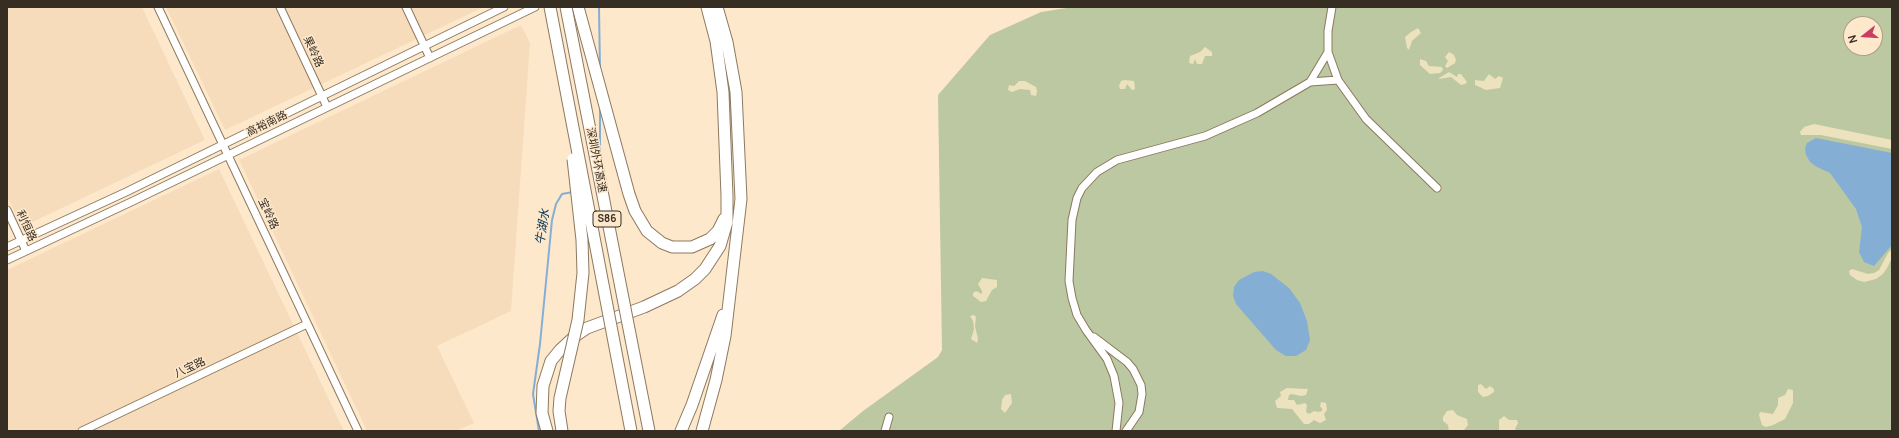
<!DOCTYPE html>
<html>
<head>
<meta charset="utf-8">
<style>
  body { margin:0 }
  #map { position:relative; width:1899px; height:438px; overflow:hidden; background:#fee8cc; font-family:Manrope,sans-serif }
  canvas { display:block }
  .frame { position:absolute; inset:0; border:8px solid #362e23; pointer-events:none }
  .north { position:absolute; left:1843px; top:16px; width:40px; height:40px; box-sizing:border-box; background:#fee8cc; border:1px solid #ae9e88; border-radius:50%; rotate:253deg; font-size:11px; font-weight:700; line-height:16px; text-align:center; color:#362e23 }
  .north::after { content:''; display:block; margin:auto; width:14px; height:18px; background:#cb3c62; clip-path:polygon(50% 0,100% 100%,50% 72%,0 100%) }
</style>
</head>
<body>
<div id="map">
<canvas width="1899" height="438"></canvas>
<div class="frame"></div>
<div class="north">N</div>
</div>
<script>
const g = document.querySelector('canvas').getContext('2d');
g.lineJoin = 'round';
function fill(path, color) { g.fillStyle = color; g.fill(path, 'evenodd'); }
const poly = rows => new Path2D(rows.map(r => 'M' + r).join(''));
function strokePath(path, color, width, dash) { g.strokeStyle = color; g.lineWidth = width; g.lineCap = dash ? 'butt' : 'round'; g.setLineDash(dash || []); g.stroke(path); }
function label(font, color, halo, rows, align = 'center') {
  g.font = font + ' Manrope,"Noto Sans SC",sans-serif'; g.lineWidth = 3; g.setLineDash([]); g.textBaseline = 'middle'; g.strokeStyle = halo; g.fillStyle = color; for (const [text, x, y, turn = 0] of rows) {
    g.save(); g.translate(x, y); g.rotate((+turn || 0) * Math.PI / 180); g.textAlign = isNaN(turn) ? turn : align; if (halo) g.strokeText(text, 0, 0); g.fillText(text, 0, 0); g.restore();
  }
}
fill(poly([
  [7,7,142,7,205,140,22,227,7,196],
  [166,7,484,7,225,130],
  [521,25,530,43,511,311,437,346,474,423,456,431,367,431,239,160],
  [219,169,344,431,7,431,7,270]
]), '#f6dcba');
fill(poly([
  [1073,7,1892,7,1892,431,839,431,863,411,938,357,942,350,938,95,990,35,1041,12],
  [1851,24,1875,24,1875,48,1851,48]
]), '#bcc8a2');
fill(poly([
  [1418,28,1421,33,1412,41,1409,50,1407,48,1405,37,1411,32],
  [1205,47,1212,52,1212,56,1205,56,1202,64,1197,64,1195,59,1193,64,1189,63,1190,56,1200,52],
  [1449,52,1454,55,1456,60,1455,63,1447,68,1445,66,1448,61,1445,57],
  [1420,59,1426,61,1429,66,1442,67,1443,70,1440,73,1430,74,1420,65],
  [1449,72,1457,77,1458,74,1461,74,1467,82,1465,84,1461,85,1451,77,1439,79,1439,78],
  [1489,74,1495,79,1499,76,1503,78,1500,88,1486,90,1475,85,1475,80,1484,81],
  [1124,80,1134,81,1135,89,1132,90,1127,84,1125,89,1120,89,1119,86,1121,81],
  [1019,81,1025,81,1036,87,1037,91,1036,96,1031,95,1030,90,1020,89,1012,92,1008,90,1009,85,1014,86],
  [1814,124,1892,140,1892,149,1821,135,1801,135,1800,132,1804,127],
  [1892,249,1892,258,1887,268,1883,274,1876,279,1864,282,1857,280,1850,275,1849,271,1852,269,1868,274,1874,273,1879,270,1888,253],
  [982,278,997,280,997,287,992,290,986,301,981,302,973,296,973,293,976,291,982,294,982,291,978,284],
  [974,315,976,317,975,326,978,339,977,343,971,339,974,329,973,321,970,316],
  [1481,384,1486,389,1490,386,1494,389,1494,392,1488,396,1483,397,1478,392,1478,385],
  [1287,388,1308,389,1306,395,1301,396,1292,394,1289,395,1288,400,1294,400,1297,405,1305,403,1307,405,1306,412,1309,414,1314,411,1318,412,1322,411,1322,408,1320,407,1321,402,1326,403,1327,410,1324,414,1326,420,1320,423,1314,420,1309,424,1304,424,1292,409,1277,408,1275,401,1281,396,1280,392],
  [1788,389,1793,390,1793,403,1785,419,1773,425,1766,427,1762,425,1759,415,1760,412,1773,414,1778,405,1778,398,1785,395],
  [1011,394,1012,403,1005,413,1001,409,1002,400,1005,395],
  [1453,410,1457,415,1467,419,1468,425,1464,430,1449,431,1448,425,1443,421,1443,417,1447,411],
  [1504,416,1509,420,1517,420,1518,423,1515,429,1517,431,1499,431,1499,420]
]), '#ece2bd');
fill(poly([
  [1816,138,1892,153,1892,245,1874,266,1864,262,1859,252,1862,227,1856,209,1830,173,1817,167,1810,162,1806,155,1805,148,1807,143],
  [1263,271,1271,274,1289,288,1300,303,1307,321,1310,340,1306,350,1296,356,1286,356,1276,350,1236,304,1233,296,1234,287,1239,280,1254,272]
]), '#85aed4');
strokePath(poly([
  [599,7,600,70],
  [600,152,600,106],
  [539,431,533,394,540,344,552,220,556,204,562,194,573,192]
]), '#85aed4', 2);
const minor = poly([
  [158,7,358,431],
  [280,7,327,107],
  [406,7,430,58],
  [1332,7,1328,31,1328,52,1338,80,1366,119,1437,188],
  [1310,82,1338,80],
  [7,210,26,251],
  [7,247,126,192,504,7],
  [7,260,131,202,535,7],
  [1094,337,1127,362,1133,369,1141,385,1142,394,1139,412,1126,431],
  [82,431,307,324],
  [885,431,889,417],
  [1116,431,1119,403,1114,376,1107,359,1086,330,1077,315,1072,298,1069,281,1072,220,1077,198,1082,188,1097,172,1117,160,1205,136,1257,113,1310,82,1328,52]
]);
const highway = poly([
  [578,7,629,194,635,211,647,231,662,243,672,247,692,247,710,239,718,231,724,219],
  [547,431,542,413,543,386,551,361,560,350,574,337,587,328,644,307,678,291,695,279,705,269,720,246,727,222,727,196,723,92,716,41,707,7],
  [681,431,692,405,723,315],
  [702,431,716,380,725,336,741,199,736,92,727,42,717,7]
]);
strokePath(minor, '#8c795f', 9);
strokePath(highway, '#8c795f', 13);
strokePath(minor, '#fff', 7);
strokePath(highway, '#fff', 11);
const highwayBridge = poly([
  [550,7,631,431],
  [566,7,649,431],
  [562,431,559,411,560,398,578,320,583,273,582,240,573,159]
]);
strokePath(highwayBridge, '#8c795f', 13, []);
strokePath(highwayBridge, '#fff', 11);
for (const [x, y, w] of [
  [607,219,28]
]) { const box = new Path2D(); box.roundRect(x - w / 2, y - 8, w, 16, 3); g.fillStyle = '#fee8cc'; g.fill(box); strokePath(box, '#362e23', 1); }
label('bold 10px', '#362e23', null, [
  ["S86",607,219]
]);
label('11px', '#362e23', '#fee8cc', [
  ["果岭路",313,52,65],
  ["高裕南路",267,124,-26],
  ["深圳外环高速",596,160,79],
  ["宝岭路",268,214,65],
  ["利恒路",26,226,65],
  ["八宝路",190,368,-25]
]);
label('italic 12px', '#003255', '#fee8cc', [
  ["牛湖水",543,227,-81]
]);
</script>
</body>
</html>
